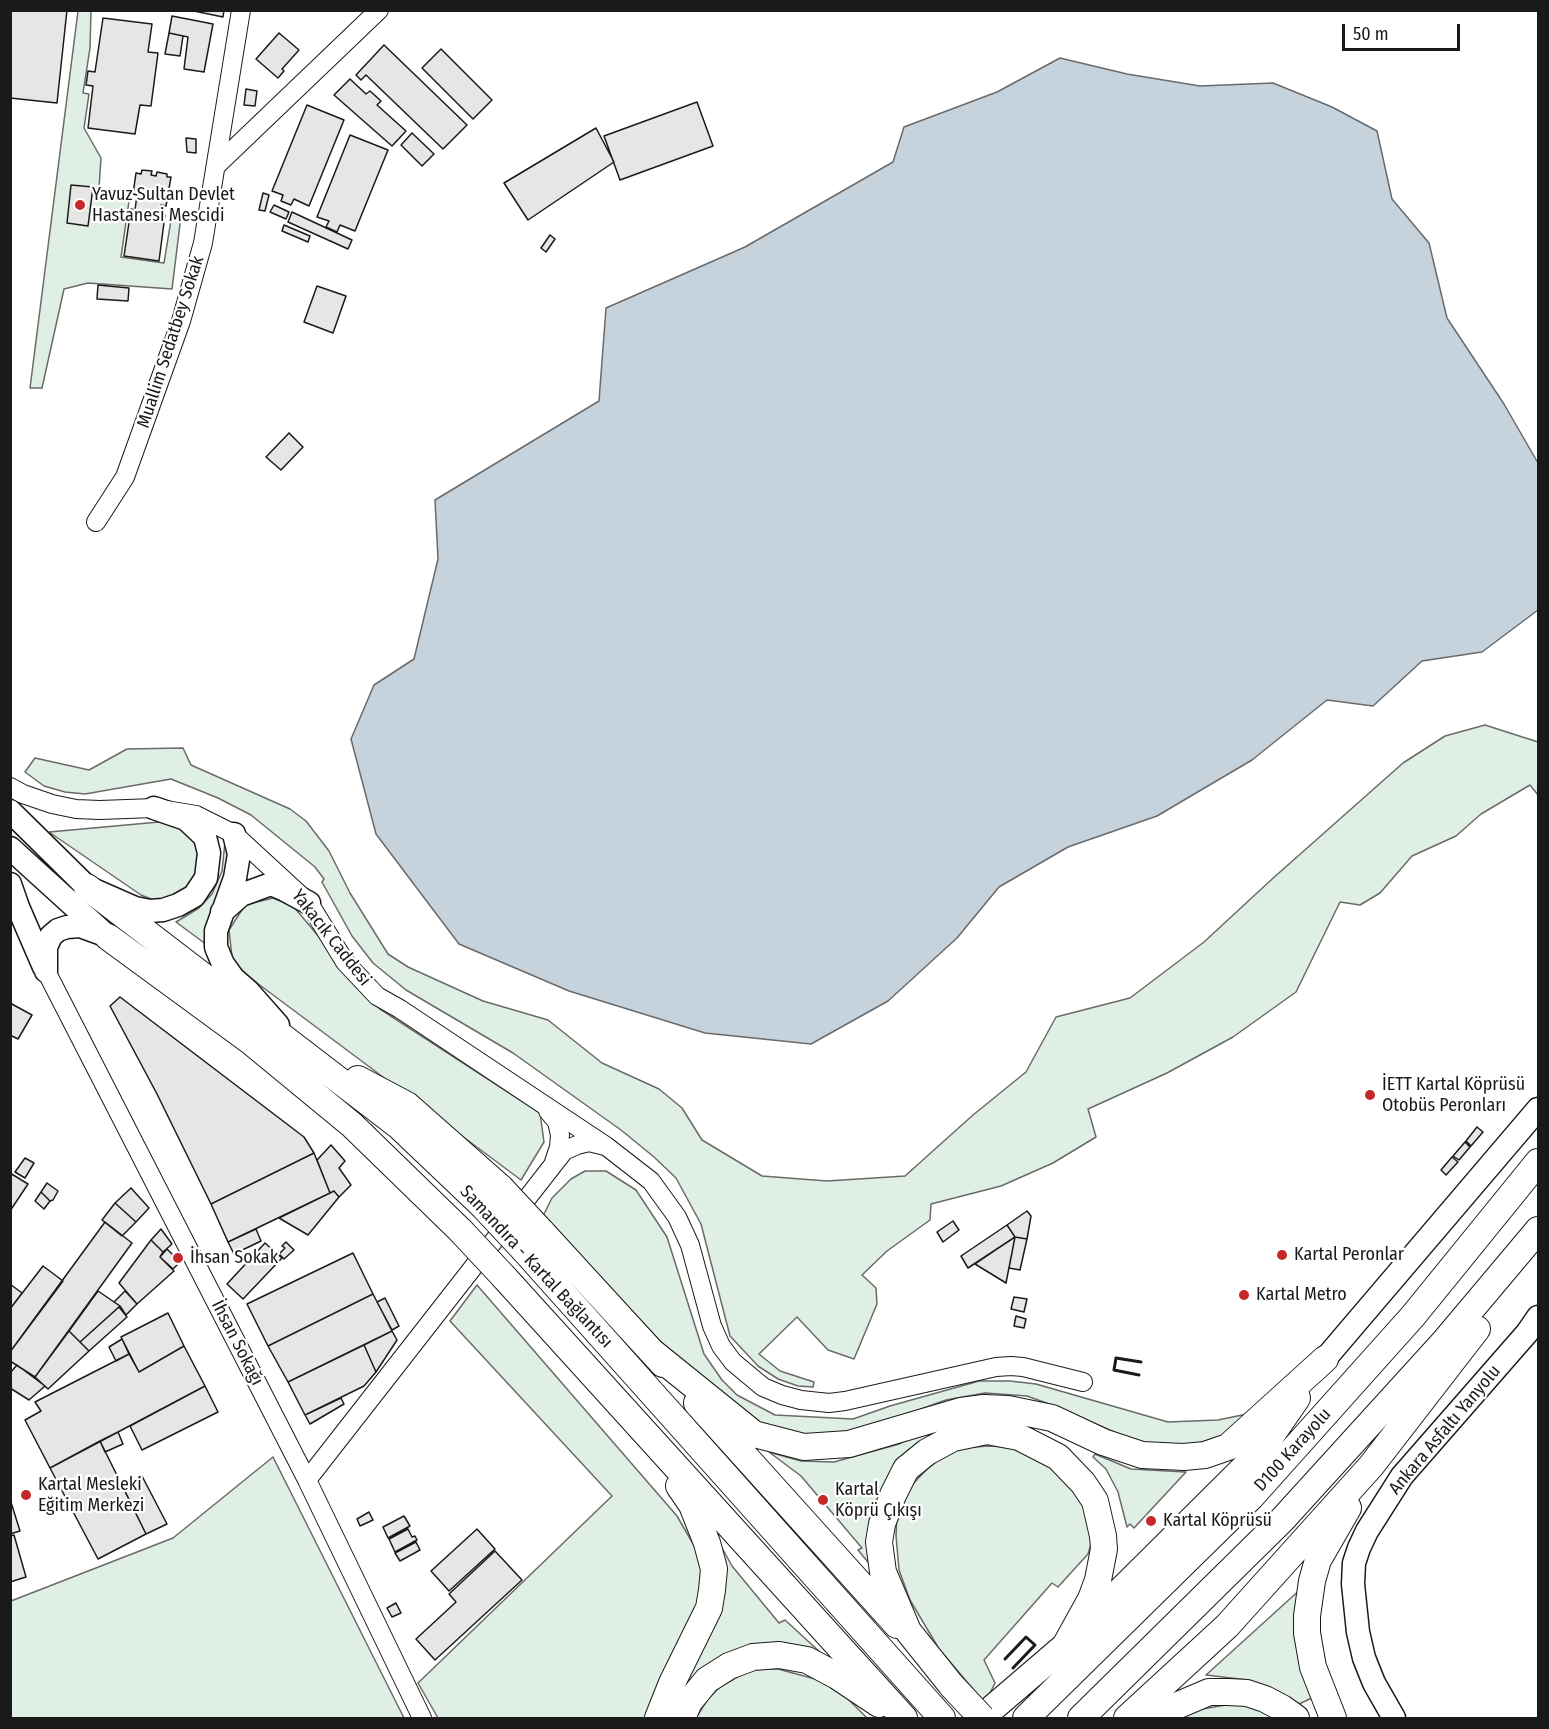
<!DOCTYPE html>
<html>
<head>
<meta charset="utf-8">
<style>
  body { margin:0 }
  #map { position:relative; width:1549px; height:1729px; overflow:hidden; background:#fff; font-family:"Fira Sans Condensed",sans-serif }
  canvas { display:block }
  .frame { position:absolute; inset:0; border:12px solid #1a1a1a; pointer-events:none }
  .scale { position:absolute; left:1342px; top:24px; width:118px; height:27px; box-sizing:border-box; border:3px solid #1a1a1a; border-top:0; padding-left:8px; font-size:18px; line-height:21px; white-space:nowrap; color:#1a1a1a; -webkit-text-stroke:4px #fff; paint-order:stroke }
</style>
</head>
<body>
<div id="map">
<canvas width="1549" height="1729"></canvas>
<div class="frame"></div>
<div class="scale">50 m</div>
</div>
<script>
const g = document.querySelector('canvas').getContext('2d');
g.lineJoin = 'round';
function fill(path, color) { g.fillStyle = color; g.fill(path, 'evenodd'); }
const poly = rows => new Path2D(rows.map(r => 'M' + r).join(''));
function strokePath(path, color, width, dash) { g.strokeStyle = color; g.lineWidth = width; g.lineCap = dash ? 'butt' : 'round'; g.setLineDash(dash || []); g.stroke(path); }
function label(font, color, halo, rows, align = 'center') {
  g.font = font + ' "Fira Sans Condensed",sans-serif'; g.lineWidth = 4.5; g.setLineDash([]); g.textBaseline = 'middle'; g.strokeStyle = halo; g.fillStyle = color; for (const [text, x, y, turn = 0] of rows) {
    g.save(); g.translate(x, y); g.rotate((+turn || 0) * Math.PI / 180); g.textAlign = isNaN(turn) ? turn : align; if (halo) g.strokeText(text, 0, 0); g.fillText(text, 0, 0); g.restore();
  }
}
const green = poly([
  [78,11,91,11,90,48,83,93,89,94,84,128,101,158,99,188,130,194,121,257,164,263,172,214,181,216,172,289,88,283,64,289,42,388,30,388,78,11],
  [1485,725,1538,742,1538,795,1530,785,1481,814,1456,836,1412,856,1380,893,1360,905,1340,902,1296,992,1233,1037,1167,1073,1088,1109,1096,1137,1053,1163,1001,1186,931,1204,930,1220,887,1251,862,1275,876,1288,877,1304,854,1359,828,1350,797,1317,759,1354,780,1371,814,1382,813,1387,798,1386,778,1379,758,1366,730,1336,701,1224,676,1178,654,1157,621,1130,513,1053,406,990,373,963,352,936,322,882,324,879,315,867,251,815,218,798,171,779,85,794,65,792,44,786,25,772,35,758,89,770,127,749,183,748,191,765,290,809,306,821,329,851,350,893,388,954,408,967,483,1001,548,1020,602,1063,659,1089,682,1108,702,1140,762,1176,827,1181,905,1176,973,1115,1026,1072,1056,1017,1130,998,1204,942,1271,880,1403,763,1445,736,1485,725],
  [170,821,196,836,202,859,197,879,183,895,161,903,141,895,49,832,170,821],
  [225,842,238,863,207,945,176,922,199,908,212,894,222,871,225,842],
  [273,898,293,906,380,1009,540,1113,544,1142,521,1180,245,974,232,957,229,930,245,905,273,898],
  [585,1171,606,1171,636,1190,667,1237,704,1354,722,1380,737,1395,775,1415,853,1419,890,1406,979,1381,1010,1381,1036,1384,1168,1422,1218,1420,1247,1414,1230,1433,1193,1445,1150,1444,1132,1440,1060,1408,1027,1396,985,1393,946,1400,843,1437,806,1436,759,1423,692,1375,543,1216,552,1198,571,1179,585,1171],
  [477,1285,677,1516,703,1561,702,1605,650,1718,438,1718,418,1683,612,1496,450,1321,477,1285],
  [925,1430,929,1437,872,1567,858,1550,862,1548,801,1476,769,1452,801,1461,834,1462,899,1444,925,1430],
  [988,1446,1008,1447,1029,1454,1068,1474,1084,1499,1092,1541,1088,1554,1058,1587,1052,1583,984,1660,995,1683,985,1703,939,1649,910,1600,899,1570,896,1536,897,1512,911,1486,928,1468,947,1454,962,1448,988,1446],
  [1095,1454,1131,1469,1186,1472,1134,1528,1130,1524,1127,1527,1118,1492,1106,1469,1093,1457,1095,1454],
  [273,1457,404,1718,11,1718,11,1601,173,1538,273,1457],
  [721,1546,732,1566,779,1623,785,1620,821,1653,779,1643,688,1684,683,1682,721,1546],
  [1303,1587,1314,1697,1297,1705,1277,1691,1248,1680,1206,1675,1303,1587],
  [760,1669,778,1669,819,1680,840,1691,867,1718,696,1718,708,1699,720,1687,746,1672,760,1669],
  [1238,1703,1259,1708,1276,1718,1182,1718,1196,1710,1238,1703]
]);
fill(green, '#e0efe3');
strokePath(green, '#6a6a6a', 1.5);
const water = poly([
  [1060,58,1127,74,1200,86,1273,83,1332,107,1377,131,1392,199,1429,243,1447,318,1504,404,1538,463,1538,610,1482,652,1422,661,1373,706,1327,700,1252,760,1157,816,1068,847,999,887,957,938,888,1001,811,1044,705,1033,569,991,459,944,376,834,351,739,374,685,414,659,438,559,435,500,599,401,606,308,745,247,893,162,904,127,997,92,1060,58]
]);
fill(water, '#c6d2dc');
strokePath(water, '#6a6a6a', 1.5);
const building = poly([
  [10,10,67,10,57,103,10,98,10,10],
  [189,10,224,10,223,17,189,10],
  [172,16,213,24,204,72,184,69,188,37,169,33,172,16],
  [103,18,152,24,148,52,158,53,151,106,140,105,135,134,88,128,93,86,86,85,88,71,95,72,103,18],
  [169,33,183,36,180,56,165,54,169,33],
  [279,33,299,50,282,69,284,71,278,78,256,59,279,33],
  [384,45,467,125,443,149,366,75,361,80,356,75,384,45],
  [441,49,492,100,473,119,422,68,441,49],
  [350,79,366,94,370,91,381,101,377,105,406,131,392,146,334,95,350,79],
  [246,89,257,91,255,106,244,105,246,89],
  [697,102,713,146,620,180,604,136,697,102],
  [307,105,344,120,309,206,294,199,291,205,281,201,283,195,272,191,307,105],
  [596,128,614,162,528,220,504,183,596,128],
  [412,133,434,154,422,166,401,145,412,133],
  [350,135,388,150,355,231,340,225,337,232,326,227,329,221,317,217,350,135],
  [186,138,196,139,196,153,187,152,186,138],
  [142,170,152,171,151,175,156,176,157,172,167,174,167,177,171,177,166,206,161,205,160,215,165,215,159,261,124,256,131,209,135,210,137,195,133,194,136,173,141,174,142,170],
  [71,185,93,187,88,226,67,223,71,185],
  [263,193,269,195,265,211,259,210,263,193],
  [274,205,289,212,286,219,270,212,274,205],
  [292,212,352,240,348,249,288,222,292,212],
  [284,225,310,236,308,242,282,231,284,225],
  [550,235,555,239,546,252,541,248,550,235],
  [98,285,129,288,128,301,97,299,98,285],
  [317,286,346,296,333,333,304,322,317,286],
  [289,433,303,447,281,470,266,457,289,433],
  [120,997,304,1137,314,1153,211,1204,157,1094,110,1006,120,997],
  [10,1003,32,1015,18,1039,10,1035,10,1003],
  [1477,1127,1483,1132,1471,1146,1466,1141,1477,1127],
  [1465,1142,1470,1147,1459,1160,1453,1156,1465,1142],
  [331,1145,345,1161,339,1168,351,1185,339,1197,334,1191,330,1193,317,1160,331,1145],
  [314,1153,330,1193,228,1242,211,1204,314,1153],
  [1452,1157,1458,1162,1446,1175,1441,1170,1452,1157],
  [25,1158,34,1163,25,1178,15,1172,25,1158],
  [10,1173,28,1184,10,1211,10,1173],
  [47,1183,58,1191,53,1200,50,1201,41,1192,47,1183],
  [131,1188,149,1208,136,1222,115,1203,131,1188],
  [334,1191,339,1197,308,1235,279,1218,334,1191],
  [41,1192,50,1201,44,1209,35,1201,41,1192],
  [115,1203,136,1222,122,1236,102,1220,115,1203],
  [1027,1211,1031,1216,1027,1239,1015,1237,1007,1225,1027,1211],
  [953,1221,959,1230,943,1242,937,1232,953,1221],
  [105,1222,132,1243,35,1377,10,1361,10,1352,105,1222],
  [1007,1225,1015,1237,968,1268,961,1256,1007,1225],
  [161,1229,172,1244,163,1252,151,1240,161,1229],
  [256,1229,261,1241,234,1254,228,1242,256,1229],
  [1015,1237,1027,1239,1020,1270,1009,1268,1015,1237],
  [1015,1237,1006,1283,975,1264,1015,1237],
  [151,1240,163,1252,160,1257,174,1271,137,1304,119,1283,151,1240],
  [286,1242,294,1250,284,1259,279,1254,285,1248,282,1246,286,1242],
  [265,1243,282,1258,243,1299,227,1284,265,1243],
  [167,1249,180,1262,173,1269,160,1257,167,1249],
  [353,1253,373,1294,268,1346,247,1304,353,1253],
  [43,1266,63,1281,10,1352,10,1309,43,1266],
  [10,1284,22,1293,10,1309,10,1284],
  [98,1291,120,1306,80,1342,69,1331,98,1291],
  [125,1291,137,1304,126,1315,120,1306,114,1302,125,1291],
  [373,1294,392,1331,288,1382,268,1346,373,1294],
  [1014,1297,1027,1299,1024,1312,1011,1309,1014,1297],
  [385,1298,399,1326,392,1330,377,1302,385,1298],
  [119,1307,127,1317,89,1351,80,1342,119,1307],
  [168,1313,184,1346,139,1372,121,1337,168,1313],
  [1016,1316,1026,1319,1024,1328,1014,1326,1016,1316],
  [69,1331,89,1351,48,1389,35,1377,69,1331],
  [392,1331,397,1340,376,1372,364,1345,392,1331],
  [122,1339,129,1354,116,1361,109,1347,122,1339],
  [364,1345,376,1372,364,1386,305,1415,288,1382,364,1345],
  [184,1346,205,1386,50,1468,25,1420,41,1411,35,1402,129,1354,139,1372,184,1346],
  [17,1365,45,1386,29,1400,10,1388,10,1373,17,1365],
  [205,1386,218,1412,142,1450,130,1426,205,1386],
  [341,1398,344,1404,310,1424,305,1415,341,1398],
  [118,1432,123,1444,105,1452,100,1441,118,1432],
  [100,1441,146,1534,98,1559,50,1468,100,1441],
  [142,1476,167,1524,146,1534,123,1487,142,1476],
  [10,1499,20,1531,10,1534,10,1499],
  [369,1512,373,1520,360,1526,357,1519,369,1512],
  [404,1516,410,1526,388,1538,383,1527,404,1516],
  [408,1529,412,1537,415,1536,417,1540,395,1552,389,1539,408,1529],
  [477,1529,495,1549,449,1591,431,1571,477,1529],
  [14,1535,26,1577,10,1582,10,1536,14,1535],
  [416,1542,420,1550,400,1561,395,1553,416,1542],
  [495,1551,522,1580,435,1660,416,1639,456,1602,449,1594,495,1551],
  [396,1603,401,1613,392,1617,387,1608,396,1603]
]);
fill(building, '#e6e6e6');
strokePath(building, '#1a1a1a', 1.5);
const minor = poly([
  [216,166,379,10],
  [96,522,125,477,181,321,203,243,241,10],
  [10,787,23,794,52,804,76,809,100,810,154,808,196,815,234,834,309,903,345,962,377,996,400,1009,606,1146,651,1181,677,1217,690,1245,712,1326,721,1346,733,1362,763,1387,782,1395,801,1400,829,1403,845,1401,996,1367,1011,1366,1023,1367,1083,1382],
  [46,971,307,1480,422,1718],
  [548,1111,557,1122,560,1135,559,1147,554,1162],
  [307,1480,564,1151,577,1145,589,1142,605,1146]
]);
const major = poly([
  [10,811,87,887,135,908,150,911,163,910,178,905,194,896,206,878,209,853,205,837,186,819,154,808],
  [234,834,239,854,235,878,216,931,216,947,223,964,233,978,248,991,278,1025],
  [10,848,108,937],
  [10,884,18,907,44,967],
  [222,912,241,895,271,884,285,890,309,903],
  [46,971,46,947,51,936,58,930,67,927,80,926,102,934],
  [1325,1359,1538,1109],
  [1394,1718,1374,1683,1364,1658,1358,1632,1353,1584,1354,1563,1359,1548,1367,1531,1402,1476,1527,1333,1538,1317]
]);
const highway = poly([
  [87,887,400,1127,482,1205],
  [108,937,250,1041,352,1125,461,1231],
  [358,1079,407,1105,501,1188],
  [541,1231,663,1364],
  [525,1251,942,1718],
  [504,1277,904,1718],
  [651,1351,754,1434,804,1447,849,1444,961,1411,984,1408,1008,1409,1052,1418,1103,1442,1142,1455,1184,1457,1205,1455,1228,1447,1325,1359],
  [697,1403,897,1625],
  [952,1686,908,1631,883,1572,879,1542,882,1524,893,1495,906,1469,927,1452,953,1438,987,1431,1019,1437,1058,1457,1083,1483,1095,1501,1103,1536,1104,1549,1098,1580,1091,1599,1065,1646],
  [658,1718,672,1683,709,1608,712,1590,714,1569,707,1543,692,1505,679,1486],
  [682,1718,689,1702,707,1680,729,1666,753,1657,779,1655,807,1660,837,1676,879,1704],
  [981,1718,1065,1646,1259,1453,1297,1398],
  [1026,1718,1251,1497,1413,1316,1538,1162],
  [1081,1718,1282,1520,1443,1343,1538,1230],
  [1127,1718,1227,1626,1371,1466,1477,1329],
  [1148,1718,1209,1692,1228,1692,1247,1693,1265,1699,1282,1708,1296,1718],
  [1333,1718,1313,1667,1307,1633,1307,1616,1312,1581,1318,1560,1348,1508]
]);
strokePath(minor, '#1a1a1a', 20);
strokePath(major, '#1a1a1a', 25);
strokePath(highway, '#1a1a1a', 28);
strokePath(minor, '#fff', 18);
strokePath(major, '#fff', 22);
strokePath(highway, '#fff', 26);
const highwayBridge = poly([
  [501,1188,541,1231],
  [482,1205,525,1251],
  [461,1231,504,1277],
  [952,1686,982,1718]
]);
strokePath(highwayBridge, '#1a1a1a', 28, []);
strokePath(highwayBridge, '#fff', 26);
strokePath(poly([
  [1139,1375,1114,1370,1116,1358,1141,1362],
  [1005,1659,1026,1637,1035,1645,1013,1668]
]), '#1a1a1a', 3);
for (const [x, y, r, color] of [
  [80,205,6,"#c62828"],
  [1370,1095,6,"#c62828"],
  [1282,1255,6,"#c62828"],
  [178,1258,6,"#c62828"],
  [1244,1295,6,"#c62828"],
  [26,1495,6,"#c62828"],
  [823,1500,6,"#c62828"],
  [1151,1521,6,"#c62828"]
]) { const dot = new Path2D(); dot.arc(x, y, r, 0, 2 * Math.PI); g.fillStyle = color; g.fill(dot); strokePath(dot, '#fff', 2); }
label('18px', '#1a1a1a', '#fff', [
  ["Yavuz Sultan Devlet",92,195],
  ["Hastanesi Mescidi",92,216],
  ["İETT Kartal Köprüsü",1382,1085],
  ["Otobüs Peronları",1382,1106],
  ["Kartal Peronlar",1294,1255],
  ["İhsan Sokak",190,1258],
  ["Kartal Metro",1256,1295],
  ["Kartal Mesleki",38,1485],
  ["Eğitim Merkezi",38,1506],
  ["Kartal",835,1490],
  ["Köprü Çıkışı",835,1511],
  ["Kartal Köprüsü",1163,1521]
], 'left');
label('18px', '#1a1a1a', '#fff', [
  ["Muallim Sedatbey Sokak",171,342,-72],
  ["Yakacık Caddesi",331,938,52],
  ["Samandıra - Kartal Bağlantısı",536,1267,47],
  ["İhsan Sokağı",237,1343,63],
  ["Ankara Asfaltı Yanyolu",1445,1430,-50],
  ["D100 Karayolu",1293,1450,-48]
]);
</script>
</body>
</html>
